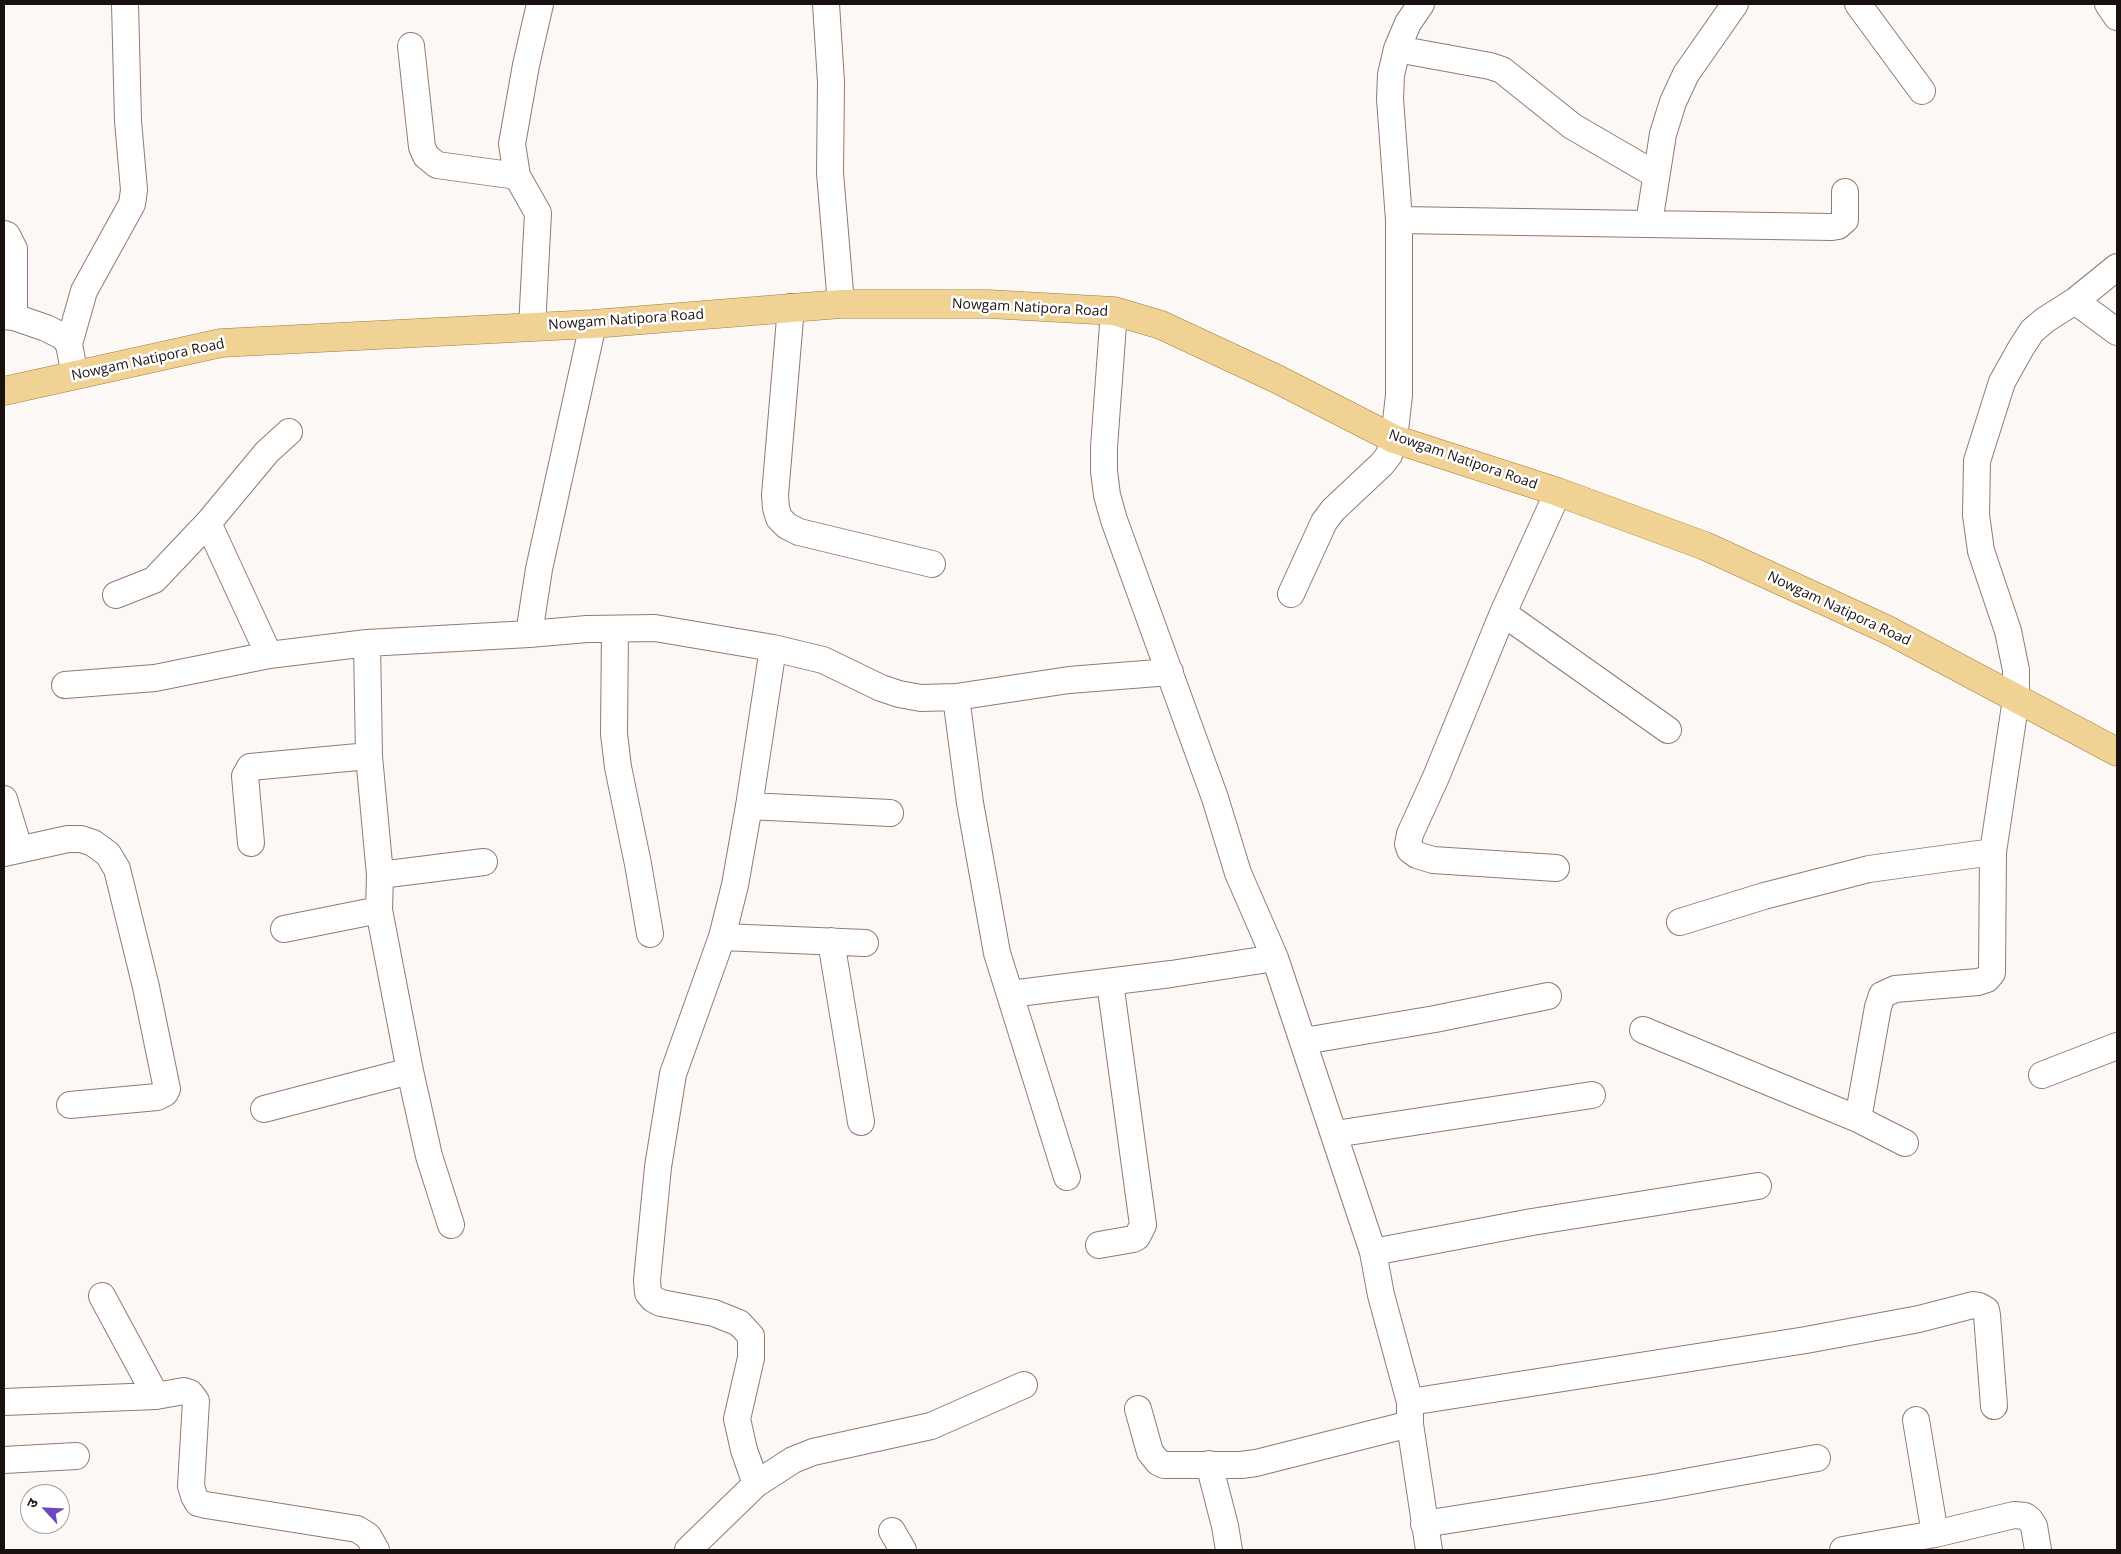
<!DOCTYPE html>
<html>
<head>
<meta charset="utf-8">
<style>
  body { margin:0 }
  #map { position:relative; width:2121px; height:1554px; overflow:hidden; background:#fcf8f5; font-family:"Open Sans","Noto Sans Devanagari",sans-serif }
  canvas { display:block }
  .frame { position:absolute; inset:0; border:5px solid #19110d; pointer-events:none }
  .north { position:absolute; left:20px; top:1484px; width:50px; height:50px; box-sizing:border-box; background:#fff; border:1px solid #a3a09e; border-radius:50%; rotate:295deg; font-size:14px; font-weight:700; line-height:20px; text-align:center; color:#19110d }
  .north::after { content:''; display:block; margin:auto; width:18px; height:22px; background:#6e47c0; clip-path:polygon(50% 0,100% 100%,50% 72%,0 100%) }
</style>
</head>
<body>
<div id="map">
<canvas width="2121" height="1554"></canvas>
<div class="frame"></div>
<div class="north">उ</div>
</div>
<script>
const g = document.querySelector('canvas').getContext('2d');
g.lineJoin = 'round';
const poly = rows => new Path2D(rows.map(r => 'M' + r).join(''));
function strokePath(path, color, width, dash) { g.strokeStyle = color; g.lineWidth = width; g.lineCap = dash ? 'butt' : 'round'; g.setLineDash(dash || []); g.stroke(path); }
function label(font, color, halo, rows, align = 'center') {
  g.font = font + ' "Open Sans",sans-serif'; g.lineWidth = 5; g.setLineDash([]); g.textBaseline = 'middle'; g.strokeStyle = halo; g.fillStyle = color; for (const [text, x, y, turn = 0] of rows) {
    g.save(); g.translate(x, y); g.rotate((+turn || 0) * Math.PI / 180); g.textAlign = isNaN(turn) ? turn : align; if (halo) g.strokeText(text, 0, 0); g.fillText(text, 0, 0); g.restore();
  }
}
const minor = poly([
  [826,4,831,82,830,173,841,304],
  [1858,4,1922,91],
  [2108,4,2117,17],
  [411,46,422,147,426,156,437,165,517,176],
  [1397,49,1490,66,1502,70,1572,126,1656,175],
  [1399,220,1832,227,1838,226,1845,220,1845,192],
  [1649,223,1663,134,1673,102,1686,74,1735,4],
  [4,234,7,235,14,249,14,317],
  [2075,301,2117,332],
  [791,307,775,495,776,508,779,518,787,526,799,532,932,564],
  [1114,311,1104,447,1104,471,1107,495,1114,520,1215,798,1238,873,1275,958,1373,1252,1381,1295,1410,1402,1410,1424,1429,1550],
  [4,316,14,317,46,328,62,336,69,344,72,360],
  [532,327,538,213,517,176,512,144,526,65,540,4],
  [69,344,84,291,132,204,134,190,128,121,125,4],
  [208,523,269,655],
  [1291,594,1324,522,1333,510,1382,464,1389,455,1394,439,1399,395,1399,220,1390,99,1391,75,1397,49,1408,23,1421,4],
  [116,595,154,580,208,523,267,452,289,432],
  [1503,613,1668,730],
  [615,629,614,734,618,767,638,864,650,934],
  [529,634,539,569,593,324],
  [367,643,369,756,380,875,379,910,410,1071,429,1156,451,1225],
  [65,685,155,678,269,655,367,643,529,634,587,629,655,628,773,648,823,660,881,688,899,694,921,698,956,697,1069,680,1170,672],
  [956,697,970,803,997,953,1067,1177],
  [4,799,19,848],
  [749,806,890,813],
  [251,843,245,776,250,767,369,756],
  [4,853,68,839,81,839,93,843,108,854,117,869,146,987,167,1089,165,1093,157,1097,70,1105],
  [1556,868,1433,860,1417,855,1410,850,1408,844,1410,834,1436,777,1503,613,1558,492],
  [380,875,484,862],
  [1680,922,1764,896,1869,869,1993,852],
  [284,929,379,910],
  [722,937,865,943],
  [831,941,861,1122],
  [1010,994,1171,974,1275,958],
  [1643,1030,1858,1119,1905,1143],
  [1304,1041,1435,1019,1548,996],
  [2042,1075,2117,1046],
  [264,1109,410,1071],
  [1858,1119,1878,1007,1882,995,1895,989,1978,982,1987,979,1992,973,1993,852,2016,699,2016,670,2008,631,1981,551,1976,515,1977,461,2002,382,2021,348,2032,331,2045,320,2075,301,2117,267],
  [1335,1134,1592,1095],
  [1099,1245,1133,1239,1137,1237,1143,1225,1110,982],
  [1373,1252,1532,1222,1758,1186],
  [102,1296,156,1396],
  [4,1402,156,1396,184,1391,190,1393,196,1401,191,1486,194,1496,198,1503,206,1505,357,1529,368,1536,376,1550],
  [1410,1402,1806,1340,1919,1319,1973,1305,1979,1306,1986,1310,1987,1315,1994,1406],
  [1138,1409,1150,1452,1158,1462,1164,1465,1241,1465,1256,1463,1410,1424],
  [1916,1420,1935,1534],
  [4,1460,76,1456],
  [1209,1464,1225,1526,1229,1550],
  [756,1484,744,1450,737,1419,751,1358,751,1336,739,1323,714,1313,661,1303,653,1299,648,1293,647,1280,658,1167,673,1074,722,937,735,885,749,806,773,648],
  [1424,1524,1658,1487,1817,1458],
  [892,1531,903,1550],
  [688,1550,756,1484,793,1460,813,1452,931,1426,1024,1385],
  [1843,1550,1935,1534,2014,1515,2025,1516,2030,1520,2034,1526,2038,1550]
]);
const major = poly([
  [4,391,221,343,593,324,841,304,988,304,1114,311,1161,325,1277,379,1394,439,1558,492,1705,546,1888,630,2117,752]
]);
strokePath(minor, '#907b70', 28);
strokePath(major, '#a07b37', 29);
strokePath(minor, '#fff', 26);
strokePath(major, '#f1d295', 28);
label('14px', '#19110d', '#fff', [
  ["Nowgam Natipora Road",1030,308,3],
  ["Nowgam Natipora Road",626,320,-4],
  ["Nowgam Natipora Road",148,360,-12],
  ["Nowgam Natipora Road",1463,460,19],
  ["Nowgam Natipora Road",1839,609,25]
]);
</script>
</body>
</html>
